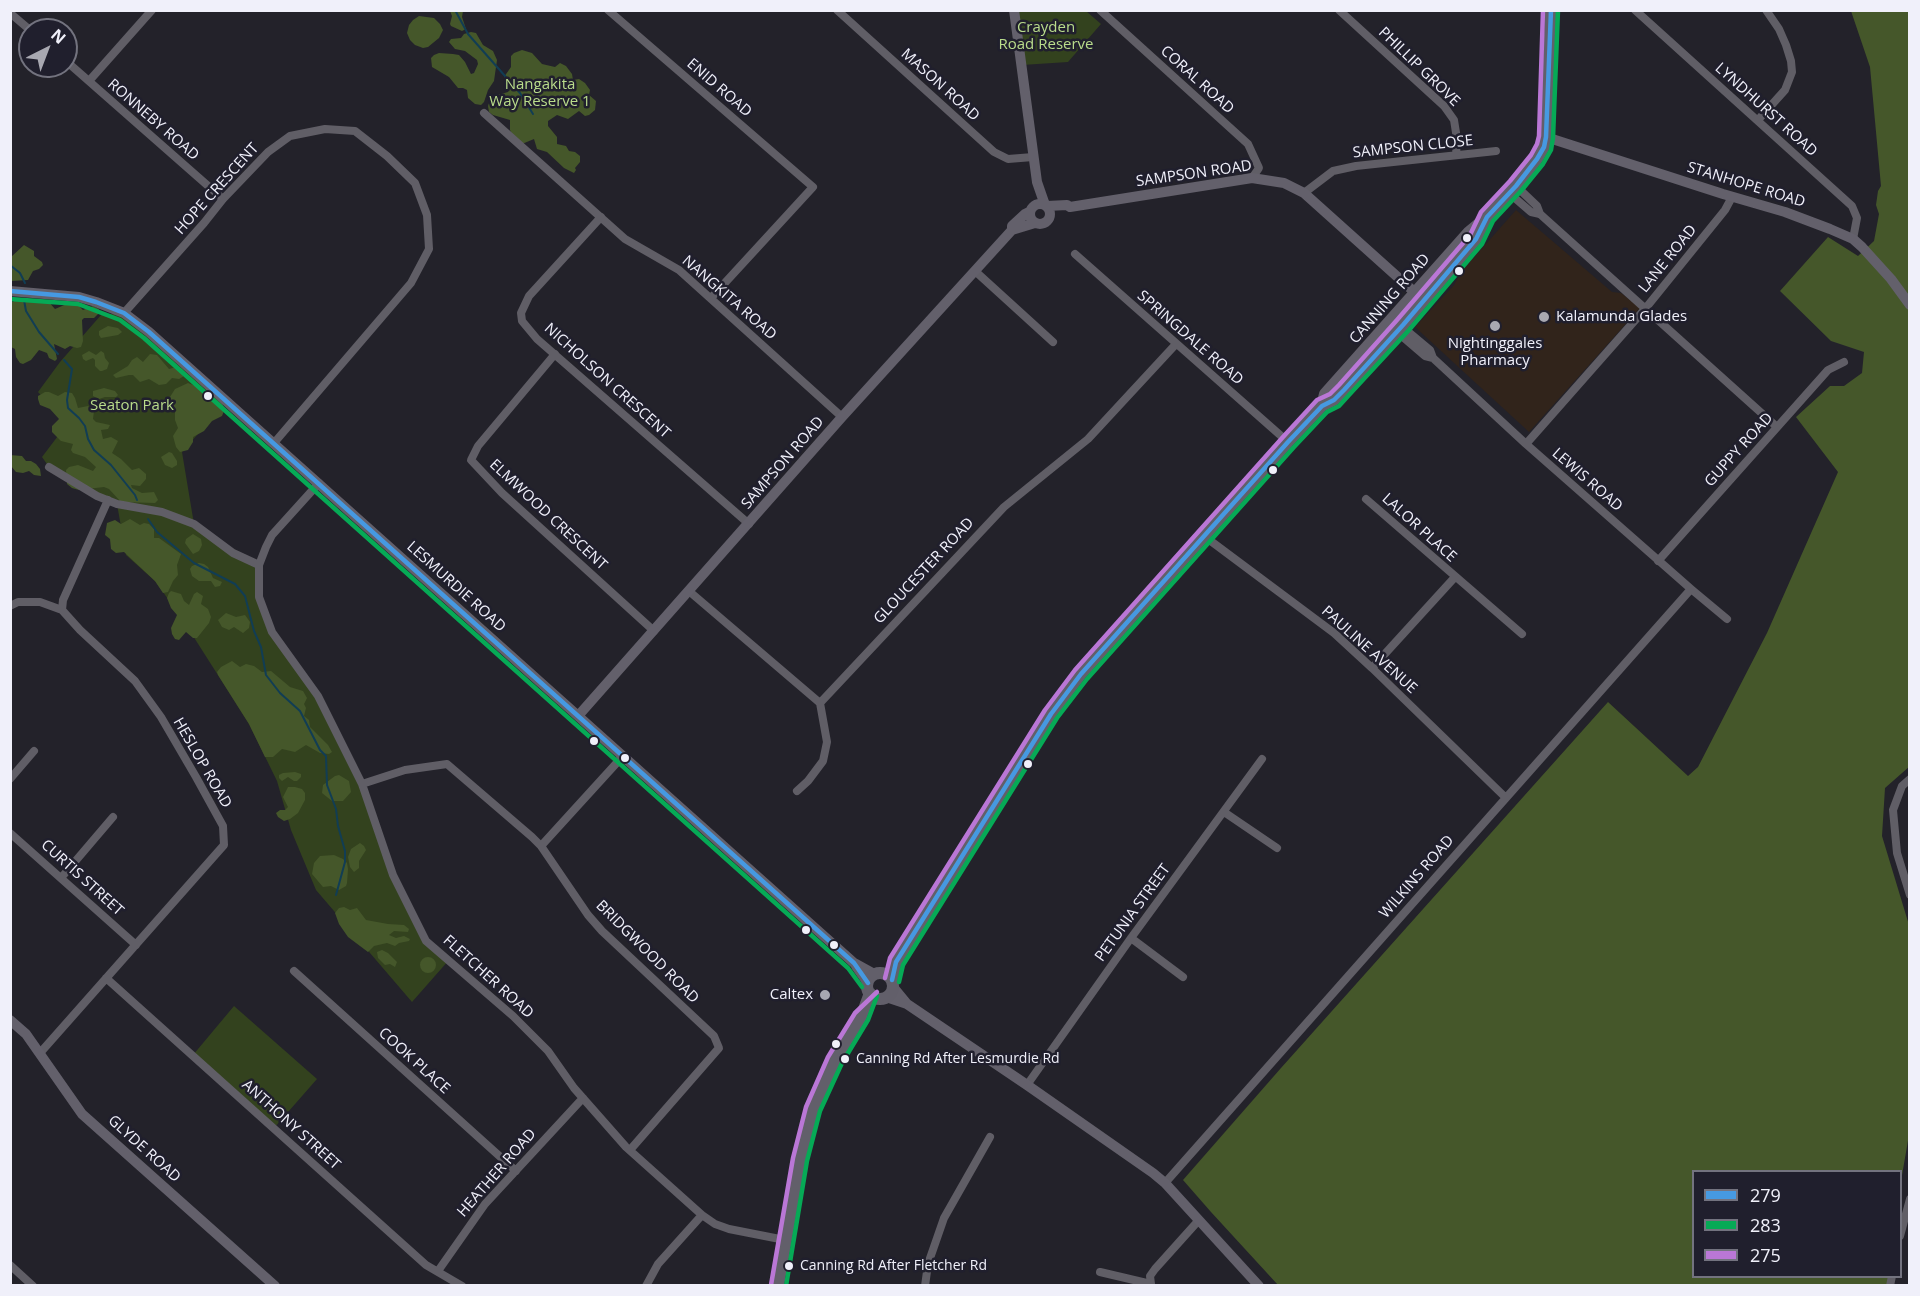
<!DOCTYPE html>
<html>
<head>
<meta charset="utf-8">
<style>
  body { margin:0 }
  #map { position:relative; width:1920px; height:1296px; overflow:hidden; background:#23222a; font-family:"Open Sans",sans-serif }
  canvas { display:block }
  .frame { position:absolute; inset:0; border:12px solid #f0f0fa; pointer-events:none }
  .legend { position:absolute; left:1692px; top:1170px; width:210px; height:108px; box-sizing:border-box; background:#201f2d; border:2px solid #73737f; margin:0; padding:8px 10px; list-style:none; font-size:18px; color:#f0f0fa }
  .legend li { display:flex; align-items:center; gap:12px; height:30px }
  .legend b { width:30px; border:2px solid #73737f }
  .north { position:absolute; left:18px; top:18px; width:60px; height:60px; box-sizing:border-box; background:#201f2d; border:2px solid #73737f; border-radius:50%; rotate:42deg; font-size:16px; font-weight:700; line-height:24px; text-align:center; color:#f0f0fa }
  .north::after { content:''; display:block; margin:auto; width:21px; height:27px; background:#a8a8b1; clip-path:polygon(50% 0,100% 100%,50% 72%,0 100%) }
</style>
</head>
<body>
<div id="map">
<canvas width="1920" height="1296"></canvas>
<div class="frame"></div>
<ul class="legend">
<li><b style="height:8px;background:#4699e1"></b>279</li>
<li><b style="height:8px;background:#06aa56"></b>283</li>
<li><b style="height:8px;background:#ba77d6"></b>275</li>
</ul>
<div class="north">N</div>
</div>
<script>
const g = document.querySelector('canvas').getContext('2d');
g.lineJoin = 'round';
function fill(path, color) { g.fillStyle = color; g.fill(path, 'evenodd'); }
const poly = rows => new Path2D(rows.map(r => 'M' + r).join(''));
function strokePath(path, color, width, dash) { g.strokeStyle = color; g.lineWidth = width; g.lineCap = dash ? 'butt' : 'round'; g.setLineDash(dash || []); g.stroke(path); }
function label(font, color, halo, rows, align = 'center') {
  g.font = font + ' "Open Sans",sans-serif'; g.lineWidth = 5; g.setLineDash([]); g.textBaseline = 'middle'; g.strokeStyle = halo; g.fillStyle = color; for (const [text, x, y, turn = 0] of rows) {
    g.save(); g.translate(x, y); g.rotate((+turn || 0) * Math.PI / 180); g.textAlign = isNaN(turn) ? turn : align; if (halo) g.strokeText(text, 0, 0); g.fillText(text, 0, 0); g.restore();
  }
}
fill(poly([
  [1516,210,1612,292,1621,293,1640,308,1529,432,1415,327,1454,285,1461,272]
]), '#31241b');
fill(poly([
  [1014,11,1086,11,1101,24,1068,62,1022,65],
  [124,313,227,401,182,452,194,524,259,565,259,597,272,632,318,696,362,784,393,874,426,941,449,960,412,1002,316,890,291,830,277,781,249,724,181,617,155,581,126,555,117,504,49,467,42,457,67,424,38,392,60,362,101,315],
  [234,1006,317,1079,274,1128,193,1055]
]), '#33421e');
fill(poly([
  [450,11,463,11,462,17,466,29,462,31,451,26,450,24,452,16],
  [1851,11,1909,11,1910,766,1885,788,1882,836,1909,925,1910,1129,1901,1181,1900,1172,1694,1172,1694,1276,1889,1276,1889,1285,1278,1285,1211,1212,1183,1180,1281,1068,1608,702,1688,776,1698,767,1767,633,1838,472,1796,417,1830,386,1844,386,1862,373,1864,352,1831,341,1780,291,1828,237,1858,256,1874,241,1879,214,1876,205,1878,191,1881,186,1870,67],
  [419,16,434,18,440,24,443,30,439,38,428,47,423,48,415,45,410,40,407,33,409,25,413,20],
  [471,32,476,33,483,45,493,51,497,60,494,81,488,90,484,102,481,105,475,104,468,98,467,90,463,88,458,88,449,77,432,67,431,58,434,55,439,53,453,54,459,55,465,62,471,74,474,73,478,64,477,60,465,51,455,49,449,42,451,39,461,38,464,34],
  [522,50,532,53,542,64,555,67,560,63,566,66,572,74,573,80,579,79,585,83,590,90,589,95,596,101,595,110,589,115,585,116,579,111,568,119,557,115,548,121,548,126,557,137,557,144,566,146,569,151,575,152,580,156,580,162,575,168,576,170,574,173,564,168,547,152,537,149,534,139,522,144,513,136,510,130,510,120,493,115,489,112,488,106,491,97,508,92,509,89,506,84,504,77,511,67,511,56,514,53],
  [24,245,34,251,34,256,42,262,43,265,39,269,33,271,28,280,11,281,11,257],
  [16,299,27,302,44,300,48,301,55,309,69,303,78,305,83,310,93,306,99,309,100,312,94,318,84,318,82,320,83,341,81,347,77,348,70,346,65,349,54,344,57,359,55,361,49,358,47,353,39,350,31,360,23,364,20,363,16,357,15,349,11,347,10,301,13,302],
  [108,326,118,328,122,332,118,335,101,338,99,335,99,331],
  [89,351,96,355,101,351,104,353,105,358,109,363,107,369,102,371,100,371,95,366,95,360,93,358,86,361,83,359,82,355],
  [150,354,157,355,169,369,176,367,181,368,183,370,184,376,179,379,172,378,166,384,159,385,149,379,140,382,133,375,129,375,116,378,113,375,128,366,132,360,137,357,143,362],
  [188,383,210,392,222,402,224,411,222,416,212,421,204,431,193,437,193,442,188,450,180,452,176,447,173,436,178,428,175,420,175,412,170,397,175,389],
  [104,388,115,391,118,395,116,397,105,397,99,399,93,396,93,391],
  [45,392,49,392,58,396,65,392,72,393,75,398,78,408,88,406,94,411,93,419,96,422,110,425,108,429,101,430,103,439,111,437,118,441,112,453,121,459,132,470,139,468,146,474,146,479,140,486,131,485,132,488,142,493,154,492,158,500,155,503,121,502,109,489,104,487,79,490,72,488,67,484,66,470,69,467,78,465,93,471,96,467,85,457,73,453,71,450,73,444,61,441,52,432,52,426,59,419,50,409,40,405,38,399,38,396],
  [169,452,172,453,177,461,177,465,172,468,165,465,161,457],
  [10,455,22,456,26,461,31,461,36,464,40,469,41,476,34,475,29,471,23,473,16,472,11,466],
  [130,519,140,525,144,523,149,524,154,529,154,538,159,538,181,554,177,565,178,575,173,581,168,592,163,593,155,581,124,552,116,553,111,549,110,539,105,535,107,523,115,520,121,524],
  [193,534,201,539,202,545,199,551,193,554,185,543,186,539],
  [199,563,204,564,208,567,213,578,222,582,220,586,215,587,211,581,199,581,192,576,190,569,192,566],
  [171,591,181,594,184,601,189,605,194,594,197,592,203,596,201,604,208,609,211,617,209,623,197,638,193,638,186,632,179,640,175,639,172,634,171,628,177,615,171,608,167,598,169,593],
  [226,613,236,617,245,615,250,622,249,628,243,633,234,627,229,630,222,627,218,620],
  [232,661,240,667,246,664,254,666,262,672,271,671,290,687,303,691,307,698,304,704,306,708,304,716,309,720,310,727,328,745,332,752,329,754,320,753,306,745,295,752,282,749,273,757,265,757,249,724,218,675,217,672,221,667],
  [295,772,301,774,301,777,297,781,294,781,288,777,282,781,279,778,279,775,283,773],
  [339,775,349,781,351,792,343,801,332,801,322,793,323,785,335,776],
  [288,787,295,787,302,789,305,793,305,800,298,813,290,819,284,821,278,817,276,813,280,810,285,810,288,807,283,797],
  [360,843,364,846,366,850,359,861,359,868,354,872,350,867,348,857,351,849],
  [334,855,343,859,347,863,348,869,347,883,346,886,339,890,331,886,323,887,312,874,314,863,320,856],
  [344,907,350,910,357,908,366,920,388,924,404,925,409,929,408,932,394,931,389,935,396,938,404,936,410,939,409,941,399,943,395,946,387,943,374,946,368,952,348,937,339,924,335,913,339,908],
  [382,950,388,953,397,962,395,967,390,964,385,965,378,958,377,952],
  '420 965a8 8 0 1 1 16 0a8 8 0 1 1-16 0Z'
]), '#45572a');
strokePath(poly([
  [455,10,468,34,520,93,533,114],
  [10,265,20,273,25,283],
  [24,300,26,311,39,332,58,354],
  [64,360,72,369,67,400,68,408,79,418,85,426,88,439,94,450,111,465,135,495,137,500],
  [148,519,157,532,194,563,235,584,245,596,254,631,261,647,266,675,280,693,300,711,320,750,326,756,327,785,336,809,338,826,345,851,345,862,336,895]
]), '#113d54', 2);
strokePath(poly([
  [608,10,813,187,711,298],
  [837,10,994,152,1008,159,1033,157],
  [1100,10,1248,144,1259,168,1252,178],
  [1339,10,1444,106,1454,120,1457,139,1456,155],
  [1635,10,1852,206,1857,218,1853,239],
  [10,13,30,30],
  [66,61,223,199],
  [89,81,152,10],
  [484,113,625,239,679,270,842,417],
  [1758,120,1785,90,1792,72,1791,61,1786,45,1779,29,1766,10],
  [1516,186,1537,206,1540,214],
  [1304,193,1333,171,1356,166,1496,151],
  [1509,193,1531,212,1540,214,1777,427],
  [601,217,529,296,521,313,522,321,537,339,749,524],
  [1075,254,1288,442],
  [975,271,1053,342],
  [124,313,204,223,223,199,268,152,290,136,325,129,355,131,387,156,415,183,427,215,429,249,411,283,274,443],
  [1399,324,1430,350,1433,358,1526,444,1691,589,1727,619],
  [1395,328,1397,332,1425,356,1433,358],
  [555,354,478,446,471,460,502,493,654,631],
  [1526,444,1645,309,1725,210,1732,197],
  [49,467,97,496,117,504,162,512,194,524,233,553,259,565],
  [319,483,272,535,266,547,259,565,259,597,272,632,318,696,362,784,393,875,426,941,513,1016,548,1051,574,1088,626,1147,702,1215,715,1224,729,1229,785,1240],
  [1366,499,1522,634],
  [1204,536,1334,633,1372,668,1505,797],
  [1658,561,1828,370,1844,362],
  [690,592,820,703,1004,507,1088,439,1176,344],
  [10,606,18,602,40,602,62,610],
  [1372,668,1455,577],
  [10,779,34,751],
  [1910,779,1902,786,1893,810,1897,853,1910,895],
  [362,784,405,770,447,764,532,837,541,846,588,915,602,931,714,1036,719,1048,630,1150],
  [797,791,808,781,823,761,827,742,820,703],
  [1224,812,1277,848],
  [10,833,136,945],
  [541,846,623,756],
  [61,878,113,817],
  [1131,938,1183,977],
  [294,971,516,1171],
  [106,978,426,1265,462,1286],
  [40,1053,224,845,223,826,196,777,161,717,135,681,80,630,62,610,63,600,108,500],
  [1027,1085,1131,938,1262,759],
  [1165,1183,1691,589],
  [1900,1236,1910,1199],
  [10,1265,33,1286],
  [438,1271,485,1204,583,1098],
  [1100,1272,1151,1284,1150,1276,1155,1269,1199,1220],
  [646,1286,658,1264,702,1215],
  [925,1286,928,1264,944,1218,990,1137],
  [1890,1286,1892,1276]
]), '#605e66', 8);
strokePath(poly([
  [1014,10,1037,182,1045,205],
  [1546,137,1723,194,1785,212,1830,229,1853,239,1862,247,1891,279,1910,305],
  '1030 214a10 10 0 1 1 20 0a10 10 0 1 1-20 0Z',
  [1047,206,1067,205,1070,207,1252,178,1284,183,1304,193,1421,298],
  [1012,230,1035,223],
  [10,291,79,297,96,302,124,313,149,332,854,963,874,974],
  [578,716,842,417,1012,230,1012,226,1025,214,1029,212],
  [856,966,868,983],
  [893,987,907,1004,1027,1085,1153,1173,1165,1183,1259,1286],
  [886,997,907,1004],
  [10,1020,26,1034,82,1114,275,1286]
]), '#63606b', 10);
strokePath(poly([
  [1322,406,1325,394,1469,232,1487,217,1516,186,1537,159,1544,147,1546,137,1551,10],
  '867 986a13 13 0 1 1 26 0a13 13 0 1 1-26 0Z',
  [892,980,896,962,1051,714,1081,674,1288,442,1322,406,1334,400,1344,390,1403,325,1476,239,1487,217],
  [778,1286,800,1159,813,1109,835,1060,861,1017,870,993]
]), '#625f6a', 12);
strokePath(poly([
  [10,291,79,297,96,302,124,313,149,332,854,963,868,983],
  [892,980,896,962,1051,714,1081,674,1288,442,1322,406,1334,400,1344,390,1403,325,1476,239,1487,217,1516,186,1537,159,1544,147,1546,137,1551,10]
]), '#4699e1', 4.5);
strokePath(poly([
  [10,299,78,304,120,320,144,338,848,968,862,987],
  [899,982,903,965,1057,718,1087,679,1294,447,1327,412,1339,406,1349,395,1409,330,1482,244,1493,221,1521,191,1543,164,1551,150,1553,138,1558,10],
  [786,1286,807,1161,820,1111,842,1063,868,1020,877,996]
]), '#06aa56', 4.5);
strokePath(poly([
  [885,978,890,958,1045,710,1075,670,1283,437,1317,400,1330,394,1339,385,1397,320,1470,235,1481,212,1510,181,1531,155,1537,144,1539,136,1543,10],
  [771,1285,793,1158,806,1107,828,1057,855,1013,877,992]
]), '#ba77d6', 4.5);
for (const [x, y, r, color] of [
  [1467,238,5,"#f0f0fa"],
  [1459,271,5,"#f0f0fa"],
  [1544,317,6,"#a8a8b1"],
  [1495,326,6,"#a8a8b1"],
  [208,396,5,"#f0f0fa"],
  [1273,470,5,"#f0f0fa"],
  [594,741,5,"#f0f0fa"],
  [625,758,5,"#f0f0fa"],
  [1028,764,5,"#f0f0fa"],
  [806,930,5,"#f0f0fa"],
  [834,945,5,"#f0f0fa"],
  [825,995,6,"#a8a8b1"],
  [836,1044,5,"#f0f0fa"],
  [845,1059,5,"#f0f0fa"],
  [789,1266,5,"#f0f0fa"]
]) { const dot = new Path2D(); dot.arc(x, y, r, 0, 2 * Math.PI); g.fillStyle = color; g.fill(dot); strokePath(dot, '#201f2d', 2); }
label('14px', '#f0f0fa', '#201f2d', [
  ["Canning Rd After Lesmurdie Rd",856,1059],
  ["Canning Rd After Fletcher Rd",800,1266]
], 'left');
label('15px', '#b9dc8b', '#201f2d', [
  ["Crayden",1046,28],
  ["Road Reserve",1046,45],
  ["Nangakita",540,85],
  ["Way Reserve 1",540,102],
  ["Seaton Park",132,406]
]);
label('15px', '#f0f0fa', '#201f2d', [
  ["PHILLIP GROVE",1419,67,44],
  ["CORAL ROAD",1197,80,42],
  ["MASON ROAD",940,85,42],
  ["ENID ROAD",719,88,41],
  ["LYNDHURST ROAD",1766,110,42],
  ["RONNEBY ROAD",153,120,41],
  ["SAMPSON CLOSE",1413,147,-6],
  ["SAMPSON ROAD",1194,174,-8],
  ["STANHOPE ROAD",1746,185,17],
  ["HOPE CRESCENT",217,189,-48],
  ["LANE ROAD",1668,259,-51],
  ["NANGKITA ROAD",729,298,41],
  ["CANNING ROAD",1390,299,-49],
  ["SPRINGDALE ROAD",1190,338,41],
  ["NICHOLSON CRESCENT",607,381,42],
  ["GUPPY ROAD",1739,450,-48],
  ["SAMPSON ROAD",783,463,-49],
  ["LEWIS ROAD",1587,480,41],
  ["ELMWOOD CRESCENT",548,515,43],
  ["LALOR PLACE",1419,528,42],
  ["GLOUCESTER ROAD",924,571,-47],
  ["LESMURDIE ROAD",456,587,42],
  ["PAULINE AVENUE",1369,650,42],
  ["HESLOP ROAD",202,763,60],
  ["WILKINS ROAD",1417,877,-49],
  ["CURTIS STREET",82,878,42],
  ["PETUNIA STREET",1133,913,-54],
  ["BRIDGWOOD ROAD",647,952,45],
  ["FLETCHER ROAD",488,977,42],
  ["COOK PLACE",414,1061,42],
  ["ANTHONY STREET",291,1125,42],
  ["GLYDE ROAD",144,1149,42],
  ["HEATHER ROAD",497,1173,-49]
]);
label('15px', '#f0f0fa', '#201f2d', [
  ["Kalamunda Glades",1556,317],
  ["Nightinggales",1495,344,"center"],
  ["Pharmacy",1495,361,"center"],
  ["Caltex",813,995,"right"]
], 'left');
</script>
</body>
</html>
